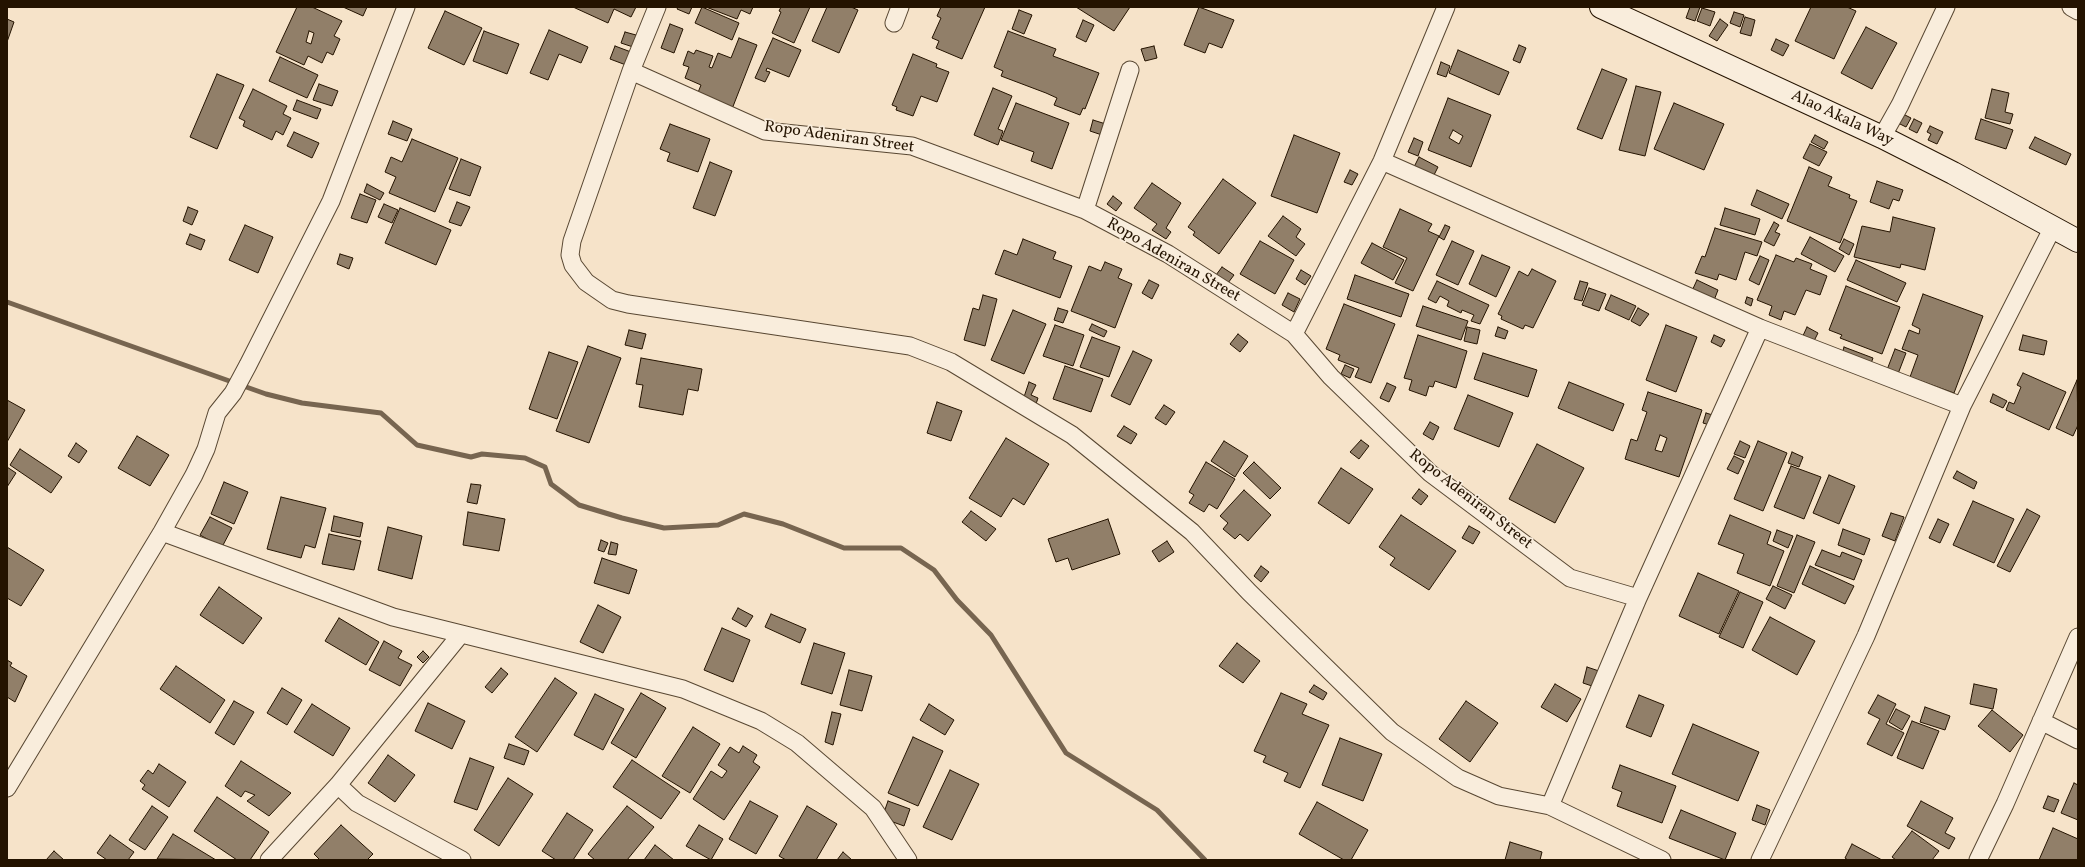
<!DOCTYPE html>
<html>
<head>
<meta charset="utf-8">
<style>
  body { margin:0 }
  #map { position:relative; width:2085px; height:867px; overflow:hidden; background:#f6e3c9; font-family:Vollkorn,serif }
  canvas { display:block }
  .frame { position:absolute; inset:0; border:8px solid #241300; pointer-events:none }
</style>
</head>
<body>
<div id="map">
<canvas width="2085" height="867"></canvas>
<div class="frame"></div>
</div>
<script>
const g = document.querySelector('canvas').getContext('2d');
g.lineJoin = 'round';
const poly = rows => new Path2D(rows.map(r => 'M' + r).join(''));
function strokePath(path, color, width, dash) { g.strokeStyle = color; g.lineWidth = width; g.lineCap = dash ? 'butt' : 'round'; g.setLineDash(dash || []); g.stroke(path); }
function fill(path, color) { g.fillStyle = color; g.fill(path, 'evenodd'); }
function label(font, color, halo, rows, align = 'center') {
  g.font = font + ' Vollkorn,serif'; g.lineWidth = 3.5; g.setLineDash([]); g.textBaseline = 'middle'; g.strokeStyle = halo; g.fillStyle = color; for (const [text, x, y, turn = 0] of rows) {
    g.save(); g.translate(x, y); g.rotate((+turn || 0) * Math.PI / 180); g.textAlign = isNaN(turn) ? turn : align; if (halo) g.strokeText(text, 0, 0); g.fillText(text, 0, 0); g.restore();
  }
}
strokePath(poly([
  [7,302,266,394,302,403,381,413,417,445,471,457,482,454,525,458,545,467,551,484,579,505,622,518,664,528,718,525,744,514,783,524,844,548,901,548,934,570,957,600,991,635,1066,753,1157,810,1205,860]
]), '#776550', 5);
const building = poly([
  [297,7,312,7,342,21,334,36,340,39,333,55,327,52,322,63,308,56,304,65,276,52,297,7],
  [309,31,314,33,311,44,306,42,309,31],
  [343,7,367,7,363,16,343,7],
  [573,7,636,7,631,17,614,9,608,23,573,7],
  [678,7,692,7,689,14,677,9,678,7],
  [702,7,739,23,732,40,695,23,702,7],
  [706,7,753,7,750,14,741,10,737,19,706,7],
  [781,7,810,7,794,43,772,33,781,12,779,11,781,7],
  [827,7,851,7,858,10,839,53,812,41,827,7],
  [941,7,985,7,962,59,936,48,939,41,932,38,941,18,937,16,941,7],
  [1076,7,1130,7,1114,31,1076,7],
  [1199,7,1234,20,1222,48,1209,43,1205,53,1184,45,1199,7],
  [1690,7,1700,7,1695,21,1686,18,1690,7],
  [1811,7,1847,7,1856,11,1834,59,1795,41,1811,7],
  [1702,8,1715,12,1710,26,1697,21,1702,8],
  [1019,10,1032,15,1024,34,1012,29,1019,10],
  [445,11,482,28,464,65,428,48,445,11],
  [1734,12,1744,15,1740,27,1730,23,1734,12],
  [1745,17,1755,20,1751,36,1740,33,1745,17],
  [7,19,14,22,7,42,7,19],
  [1720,19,1728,25,1717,41,1709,36,1720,19],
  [1083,20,1094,25,1086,42,1076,37,1083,20],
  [670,24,683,29,674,53,661,48,670,24],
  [1866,27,1897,43,1872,89,1841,73,1866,27],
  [549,30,588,47,581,63,559,54,548,80,530,73,549,30],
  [484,31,519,44,507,74,473,61,484,31],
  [1008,31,1056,49,1053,56,1099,73,1085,109,1083,108,1080,115,1054,105,1057,98,1046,93,1001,76,1003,71,994,67,1008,31],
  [625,32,636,35,633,47,621,43,625,32],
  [739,38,757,45,732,109,697,95,701,85,685,78,689,67,683,65,688,51,694,54,696,50,713,56,709,67,712,68,718,53,731,58,739,38],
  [773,38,801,50,789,77,767,68,766,71,770,72,765,82,755,78,773,38],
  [1776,39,1789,45,1783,56,1771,50,1776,39],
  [1519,45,1526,48,1520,63,1513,60,1519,45],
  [615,46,631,52,626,65,610,59,615,46],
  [1154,46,1157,58,1145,61,1141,49,1154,46],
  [1458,50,1509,72,1499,95,1449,73,1458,50],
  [913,54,937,64,936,67,949,72,937,102,921,96,913,116,896,110,897,107,892,105,913,54],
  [280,57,318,75,307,98,269,81,280,57],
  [1441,62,1450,66,1446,77,1437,74,1441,62],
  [1602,69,1627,79,1602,139,1577,129,1602,69],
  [217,74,244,85,217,149,190,137,217,74],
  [319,84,338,91,332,106,313,100,319,84],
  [1636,86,1661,92,1645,156,1619,150,1636,86],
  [993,88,1012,96,998,129,1003,131,998,145,974,135,993,88],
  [253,89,287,106,283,114,291,118,283,135,276,131,272,140,243,126,245,121,239,118,253,89],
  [1992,89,2009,93,2005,112,2013,114,2010,124,1985,118,1992,89],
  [1448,98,1491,115,1471,167,1428,150,1448,98],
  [1453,130,1463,136,1459,144,1449,138,1453,130],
  [297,100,321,109,317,119,293,110,297,100],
  [1016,103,1069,123,1052,169,1031,161,1034,152,1001,140,1016,103],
  [1674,103,1724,124,1704,170,1654,149,1674,103],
  [1903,114,1911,118,1906,127,1898,123,1903,114],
  [1914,119,1922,123,1917,133,1909,129,1914,119],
  [1981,119,2013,130,2006,149,1975,139,1981,119],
  [1093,120,1109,125,1105,136,1090,131,1093,120],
  [393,121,412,129,407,141,388,134,393,121],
  [670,124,710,139,698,172,667,161,670,153,660,149,670,124],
  [1930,126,1943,132,1937,144,1928,140,1931,134,1927,132,1930,126],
  [294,132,319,143,312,158,287,146,294,132],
  [1294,135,1340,153,1317,213,1271,196,1294,135],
  [1815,135,1828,142,1824,149,1811,142,1815,135],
  [2035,137,2071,154,2066,165,2029,148,2035,137],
  [1414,138,1423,142,1418,156,1408,152,1414,138],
  [412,139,458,158,435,212,389,193,396,177,385,172,391,157,402,162,412,139],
  [1810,144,1827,152,1819,166,1803,158,1810,144],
  [1419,157,1438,167,1433,177,1414,167,1419,157],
  [461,159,481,167,470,196,449,189,461,159],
  [710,162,732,171,715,216,693,208,710,162],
  [1809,167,1832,177,1828,186,1850,195,1849,198,1857,201,1840,243,1787,221,1809,167],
  [1350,170,1358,174,1352,185,1344,182,1350,170],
  [1223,179,1256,203,1219,254,1193,235,1195,232,1188,227,1223,179],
  [1877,181,1903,190,1899,201,1893,199,1889,209,1870,202,1877,181],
  [1152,183,1181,203,1166,228,1171,232,1166,239,1152,230,1157,224,1134,208,1152,183],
  [367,184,384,193,380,200,364,192,367,184],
  [1757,190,1789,204,1782,219,1751,205,1757,190],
  [360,194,376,200,367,223,351,218,360,194],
  [1113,196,1122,203,1116,211,1107,204,1113,196],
  [457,202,470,207,461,226,449,222,457,202],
  [384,204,398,210,392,223,378,217,384,204],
  [188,207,198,211,192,225,183,221,188,207],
  [400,208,451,230,436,265,385,243,400,208],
  [1725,208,1760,219,1755,235,1720,225,1725,208],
  [1400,209,1432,224,1428,231,1439,236,1413,291,1395,283,1407,258,1383,247,1400,209],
  [1283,216,1301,229,1296,237,1305,244,1296,256,1268,236,1283,216],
  [1893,217,1935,228,1925,270,1901,264,1900,268,1854,257,1862,226,1890,232,1893,217],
  [1774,222,1779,225,1775,232,1780,234,1774,246,1764,241,1774,222],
  [245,225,273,237,258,273,229,260,245,225],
  [1445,225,1450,227,1444,240,1439,237,1445,225],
  [1715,228,1762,242,1757,256,1745,252,1736,280,1719,274,1717,280,1695,273,1702,256,1705,257,1715,228],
  [190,234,205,240,201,250,186,244,190,234],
  [1810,237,1844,256,1835,272,1801,254,1810,237],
  [1023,239,1056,252,1053,259,1072,266,1060,298,995,274,1004,250,1017,255,1023,239],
  [1844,239,1854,244,1849,255,1839,249,1844,239],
  [1260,241,1294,260,1275,294,1240,274,1260,241],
  [1452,241,1474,251,1458,285,1436,275,1452,241],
  [1372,243,1404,260,1393,280,1361,263,1372,243],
  [340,254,353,258,349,269,337,264,340,254],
  [1482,255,1510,267,1496,297,1469,284,1482,255],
  [1776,255,1794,262,1796,258,1812,264,1810,269,1827,276,1820,295,1806,290,1795,315,1784,311,1781,320,1769,315,1772,306,1757,300,1776,255],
  [1760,256,1769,260,1759,285,1749,280,1760,256],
  [1856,260,1906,283,1897,302,1847,280,1856,260],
  [1105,262,1122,269,1118,278,1132,284,1115,328,1071,311,1089,266,1101,271,1105,262],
  [1222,267,1234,275,1228,283,1216,275,1222,267],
  [1532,269,1556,281,1533,328,1525,325,1523,329,1501,319,1502,316,1498,314,1519,271,1528,276,1532,269],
  [1301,270,1311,276,1305,285,1296,279,1301,270],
  [1355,275,1409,294,1401,317,1347,299,1355,275],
  [1149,280,1159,285,1152,299,1142,293,1149,280],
  [1697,280,1718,290,1713,303,1691,293,1697,280],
  [1437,281,1489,305,1480,324,1471,321,1474,315,1462,310,1461,313,1447,306,1449,301,1440,296,1436,303,1428,299,1437,281],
  [1580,281,1588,283,1582,301,1574,299,1580,281],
  [1846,286,1900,307,1882,354,1840,338,1842,335,1829,330,1846,286],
  [1589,288,1606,294,1599,311,1582,305,1589,288],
  [1288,293,1300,299,1294,312,1282,305,1288,293],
  [1923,294,1983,316,1954,393,1910,377,1918,355,1902,349,1909,330,1919,334,1920,329,1912,325,1923,294],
  [983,295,997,299,985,346,964,340,973,308,979,310,983,295],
  [1611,295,1636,306,1629,320,1605,309,1611,295],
  [1747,297,1753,299,1751,306,1745,303,1747,297],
  [1344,304,1395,324,1371,383,1355,377,1359,368,1338,360,1340,355,1326,349,1344,304],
  [1423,306,1468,321,1461,340,1416,326,1423,306],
  [1058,308,1068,311,1063,323,1054,320,1058,308],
  [1638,308,1649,314,1640,326,1631,321,1638,308],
  [1013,310,1046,324,1024,374,991,360,1013,310],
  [1092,324,1107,331,1104,337,1089,330,1092,324],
  [1055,325,1084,335,1073,366,1043,356,1055,325],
  [1666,325,1697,337,1676,392,1646,380,1666,325],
  [1467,327,1480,330,1477,344,1464,341,1467,327],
  [1498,327,1508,331,1505,339,1495,336,1498,327],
  [1807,327,1818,333,1812,345,1801,340,1807,327],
  [629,330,646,334,642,349,625,345,629,330],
  [1238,334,1248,342,1240,352,1230,344,1238,334],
  [1418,335,1467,351,1456,388,1435,381,1433,387,1429,386,1426,396,1409,390,1412,380,1404,378,1418,335],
  [1714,335,1725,340,1721,347,1711,342,1714,335],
  [2023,335,2047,341,2044,355,2019,350,2023,335],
  [1092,337,1120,347,1109,377,1080,367,1092,337],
  [588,346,621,358,589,443,556,431,588,346],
  [1844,347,1873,358,1869,369,1841,358,1844,347],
  [1895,349,1906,353,1896,379,1885,375,1895,349],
  [1133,351,1152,360,1130,405,1111,396,1133,351],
  [549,352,578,362,557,419,529,409,549,352],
  [1483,353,1537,370,1528,397,1474,379,1483,353],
  [641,358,702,369,698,391,688,389,683,415,639,407,643,385,636,384,641,358],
  [1345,365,1354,369,1350,378,1341,374,1345,365],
  [1065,366,1103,379,1091,412,1053,399,1065,366],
  [2023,373,2066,392,2049,430,2006,410,2009,402,2014,404,2021,387,2017,385,2023,373],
  [2077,380,2078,425,2073,436,2056,428,2077,380],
  [1029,382,1036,385,1031,395,1038,398,1036,404,1023,400,1029,382],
  [1569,382,1624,404,1613,431,1558,408,1569,382],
  [1387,383,1396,387,1389,402,1380,398,1387,383],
  [1648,392,1702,410,1679,477,1625,459,1631,439,1637,441,1647,412,1642,410,1648,392],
  [1660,435,1667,438,1662,452,1655,450,1660,435],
  [1993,394,2007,401,2003,408,1990,402,1993,394],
  [1468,395,1513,413,1499,447,1454,429,1468,395],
  [7,400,25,410,7,442,7,400],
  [937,402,962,411,951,441,927,433,937,402],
  [1164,405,1175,412,1166,425,1155,418,1164,405],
  [1706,413,1716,416,1713,426,1703,423,1706,413],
  [1430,422,1439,427,1433,440,1423,434,1430,422],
  [1124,426,1137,434,1131,444,1117,436,1124,426],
  [137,436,169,455,150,486,118,468,137,436],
  [1006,438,1049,464,1024,505,1013,498,1001,517,969,498,1006,438],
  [1361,440,1369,446,1359,459,1350,452,1361,440],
  [1224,441,1248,456,1235,477,1211,461,1224,441],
  [1740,441,1750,446,1745,458,1734,454,1740,441],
  [1758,441,1787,453,1763,511,1734,499,1758,441],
  [76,443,87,451,79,463,68,456,76,443],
  [1537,444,1584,468,1555,523,1509,499,1537,444],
  [20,449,62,477,51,493,10,465,20,449],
  [1792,452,1803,457,1799,467,1788,463,1792,452],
  [1734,456,1744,461,1738,474,1727,469,1734,456],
  [1206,462,1235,479,1217,509,1209,504,1204,512,1189,503,1194,495,1189,492,1206,462],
  [1254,462,1281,488,1270,499,1243,473,1254,462],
  [1791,466,1821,477,1804,519,1774,507,1791,466],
  [7,467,16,473,7,487,7,467],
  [1341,468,1373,489,1349,524,1318,503,1341,468],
  [1957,471,1977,482,1974,489,1953,478,1957,471],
  [1829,475,1855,486,1839,524,1813,513,1829,475],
  [224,482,248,492,234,524,211,514,224,482],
  [471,484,481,485,477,504,467,502,471,484],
  [1419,489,1428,496,1421,505,1412,498,1419,489],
  [1244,490,1271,515,1248,541,1240,534,1235,539,1223,529,1228,523,1220,516,1244,490],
  [281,497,326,508,315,548,305,545,301,558,267,549,281,497],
  [1973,501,2014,519,1994,563,1953,545,1973,501],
  [2027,509,2040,516,2010,572,1997,566,2027,509],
  [971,511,996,529,986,541,962,522,971,511],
  [468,512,505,519,499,551,463,545,468,512],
  [1891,513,1904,517,1895,541,1882,536,1891,513],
  [1401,515,1456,551,1429,590,1390,565,1395,558,1379,547,1401,515],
  [1730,515,1771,532,1767,544,1784,551,1770,586,1737,573,1744,554,1718,544,1730,515],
  [334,516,363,523,360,537,331,531,334,516],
  [210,517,232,528,222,547,200,535,210,517],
  [1108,519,1120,554,1072,570,1068,558,1056,562,1048,539,1108,519],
  [1938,519,1949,524,1940,543,1929,538,1938,519],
  [1469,526,1480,532,1473,544,1462,538,1469,526],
  [388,527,422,536,412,579,378,570,388,527],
  [1843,529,1870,539,1864,555,1838,545,1843,529],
  [1777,530,1793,536,1788,548,1773,541,1777,530],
  [329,534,361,541,354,570,322,564,329,534],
  [1797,535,1815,542,1794,593,1777,586,1797,535],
  [601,540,608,543,604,552,598,550,601,540],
  [1167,541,1174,552,1159,562,1152,551,1167,541],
  [611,542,618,544,616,555,608,554,611,542],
  [7,547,44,570,21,606,7,598,7,547],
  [1822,550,1840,557,1842,552,1862,560,1854,580,1815,565,1822,550],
  [602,558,637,570,629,594,594,583,602,558],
  [1261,566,1269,572,1261,582,1254,576,1261,566],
  [1810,566,1854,586,1845,604,1802,584,1810,566],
  [1698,573,1739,591,1719,634,1679,616,1698,573],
  [1773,586,1792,595,1785,609,1766,599,1773,586],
  [219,587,262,618,243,644,200,615,219,587],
  [1740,592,1763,602,1743,648,1719,637,1740,592],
  [598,605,621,617,603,653,580,642,598,605],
  [738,608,753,616,746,627,732,619,738,608],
  [771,614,806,629,800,643,765,627,771,614],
  [1770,617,1815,641,1797,675,1752,650,1770,617],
  [339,618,379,642,366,665,325,641,339,618],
  [722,628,750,640,733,682,704,670,722,628],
  [384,641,402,651,398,658,412,665,400,686,369,670,384,641],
  [814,643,845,653,832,694,801,684,814,643],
  [1237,643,1260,661,1243,683,1219,666,1237,643],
  [423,651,429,657,423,663,417,657,423,651],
  [7,660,12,663,10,666,27,676,15,702,7,697,7,660],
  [176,666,225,700,210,723,160,689,176,666],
  [1587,667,1599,671,1595,687,1583,683,1587,667],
  [501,668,508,674,492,693,485,687,501,668],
  [849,670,872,676,862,711,840,705,849,670],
  [555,678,577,693,537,752,515,737,555,678],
  [1555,684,1581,699,1567,722,1541,707,1555,684],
  [1974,684,1997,689,1993,709,1970,704,1974,684],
  [1314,685,1327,693,1323,700,1309,692,1314,685],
  [282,688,302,700,287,725,267,713,282,688],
  [641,693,666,708,636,758,611,743,641,693],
  [1281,693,1307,704,1302,714,1329,725,1300,788,1284,781,1288,773,1263,762,1266,756,1254,751,1281,693],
  [595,694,624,709,603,750,574,735,595,694],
  [1639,695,1664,705,1651,737,1626,727,1639,695],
  [1878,695,1896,704,1886,724,1904,733,1892,756,1867,744,1880,719,1868,713,1878,695],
  [234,701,254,712,234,745,215,733,234,701],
  [1466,701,1498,723,1470,762,1439,739,1466,701],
  [428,703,465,721,452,749,415,731,428,703],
  [312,704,350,728,333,756,294,732,312,704],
  [929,704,954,720,945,735,920,720,929,704],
  [1925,707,1950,716,1945,730,1920,722,1925,707],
  [1896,709,1910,716,1902,730,1889,722,1896,709],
  [1992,710,2023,735,2010,752,1978,726,1992,710],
  [832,712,841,714,833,745,825,742,832,712],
  [1912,721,1939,731,1923,769,1897,758,1912,721],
  [1693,724,1759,752,1738,801,1672,774,1693,724],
  [693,727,720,744,690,793,662,776,693,727],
  [913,737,943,751,918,806,888,793,913,737],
  [1340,738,1382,754,1363,801,1322,785,1340,738],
  [509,744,529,751,524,765,504,758,509,744],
  [743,746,757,755,753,762,760,767,724,820,693,799,711,771,722,778,727,771,718,765,730,747,739,753,743,746],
  [388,755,415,775,395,802,368,783,388,755],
  [470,758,494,767,477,810,454,802,470,758],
  [632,760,680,792,661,819,613,787,632,760],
  [241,761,291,793,269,816,247,801,255,795,245,791,241,797,225,786,241,761],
  [159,764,186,782,169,807,142,789,145,785,140,781,148,770,153,774,159,764],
  [1620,765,1676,786,1662,823,1617,806,1622,792,1612,788,1620,765],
  [950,770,979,784,952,840,923,827,950,770],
  [508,778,533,794,499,846,474,830,508,778],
  [2074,783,2078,785,2078,820,2061,813,2074,783],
  [2048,796,2059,800,2054,812,2043,808,2048,796],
  [217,797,269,832,250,860,237,860,194,831,217,797],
  [750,801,778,816,756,854,729,839,750,801],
  [888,801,910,809,904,826,882,818,888,801],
  [1921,801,1953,818,1945,833,1955,838,1949,849,1907,826,1921,801],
  [1317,802,1368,830,1351,860,1344,860,1299,834,1317,802],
  [1757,805,1770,810,1765,825,1752,820,1757,805],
  [152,806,168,817,145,850,129,840,152,806],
  [627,806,654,827,627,860,595,860,588,854,627,806],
  [807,806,837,824,816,860,786,860,779,856,807,806],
  [1681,810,1736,833,1725,860,1669,838,1681,810],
  [567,813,593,830,573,860,556,860,542,851,567,813],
  [341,825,373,854,367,860,320,860,314,854,341,825],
  [699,825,723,839,711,860,686,846,699,825],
  [2053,828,2078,839,2078,860,2039,860,2053,828],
  [1912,831,1939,851,1932,860,1896,860,1892,857,1912,831],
  [173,834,216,860,157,859,173,834],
  [110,835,134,852,128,860,107,860,97,853,110,835],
  [1510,842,1542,852,1540,860,1505,860,1510,842],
  [1852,844,1882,860,1848,860,1845,858,1852,844],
  [655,845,674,860,644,860,655,845],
  [54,851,64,860,46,860,54,851],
  [843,852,852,860,837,860,843,852]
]);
fill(building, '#917f69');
strokePath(building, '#241300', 1);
const street = poly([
  [657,7,631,71,572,241,570,255,573,265,586,282,612,300,628,304,910,346,951,362,1072,435,1192,532,1249,592,1392,732,1458,778,1499,796,1550,806,1662,860],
  [2071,7,2078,11],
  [894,23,900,7],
  [631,71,765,131,912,146,1085,210,1168,254,1294,334,1331,377,1430,473,1570,578,1638,598],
  [1882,137,1900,105,1946,7],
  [1382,161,1760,328,1962,406],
  [1085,210,1130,70],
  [1294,334,1382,161,1446,7],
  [162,532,393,617,683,689,761,721,797,743,873,808,908,860],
  [2041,721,2078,740],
  [338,785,357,803,462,860],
  [7,788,162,532,194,475,206,449,217,413,233,393,248,365,331,201,406,7],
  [1550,806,1638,598,1760,328],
  [269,860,338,785,461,634],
  [1760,860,1866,636,1962,406,2053,227],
  [1978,860,2005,804,2078,637]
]);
const secondary = poly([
  [1601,7,1882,137,1953,173,2078,241]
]);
strokePath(street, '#584732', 19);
strokePath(secondary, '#241300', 24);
strokePath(street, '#f9eddc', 17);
strokePath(secondary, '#f9eddc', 22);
label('16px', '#241300', '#f9eddc', [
  ["Alao Akala Way",1842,119,25],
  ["Ropo Adeniran Street",839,138,8],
  ["Ropo Adeniran Street",1173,261,30],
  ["Ropo Adeniran Street",1470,500,38]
]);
</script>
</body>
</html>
